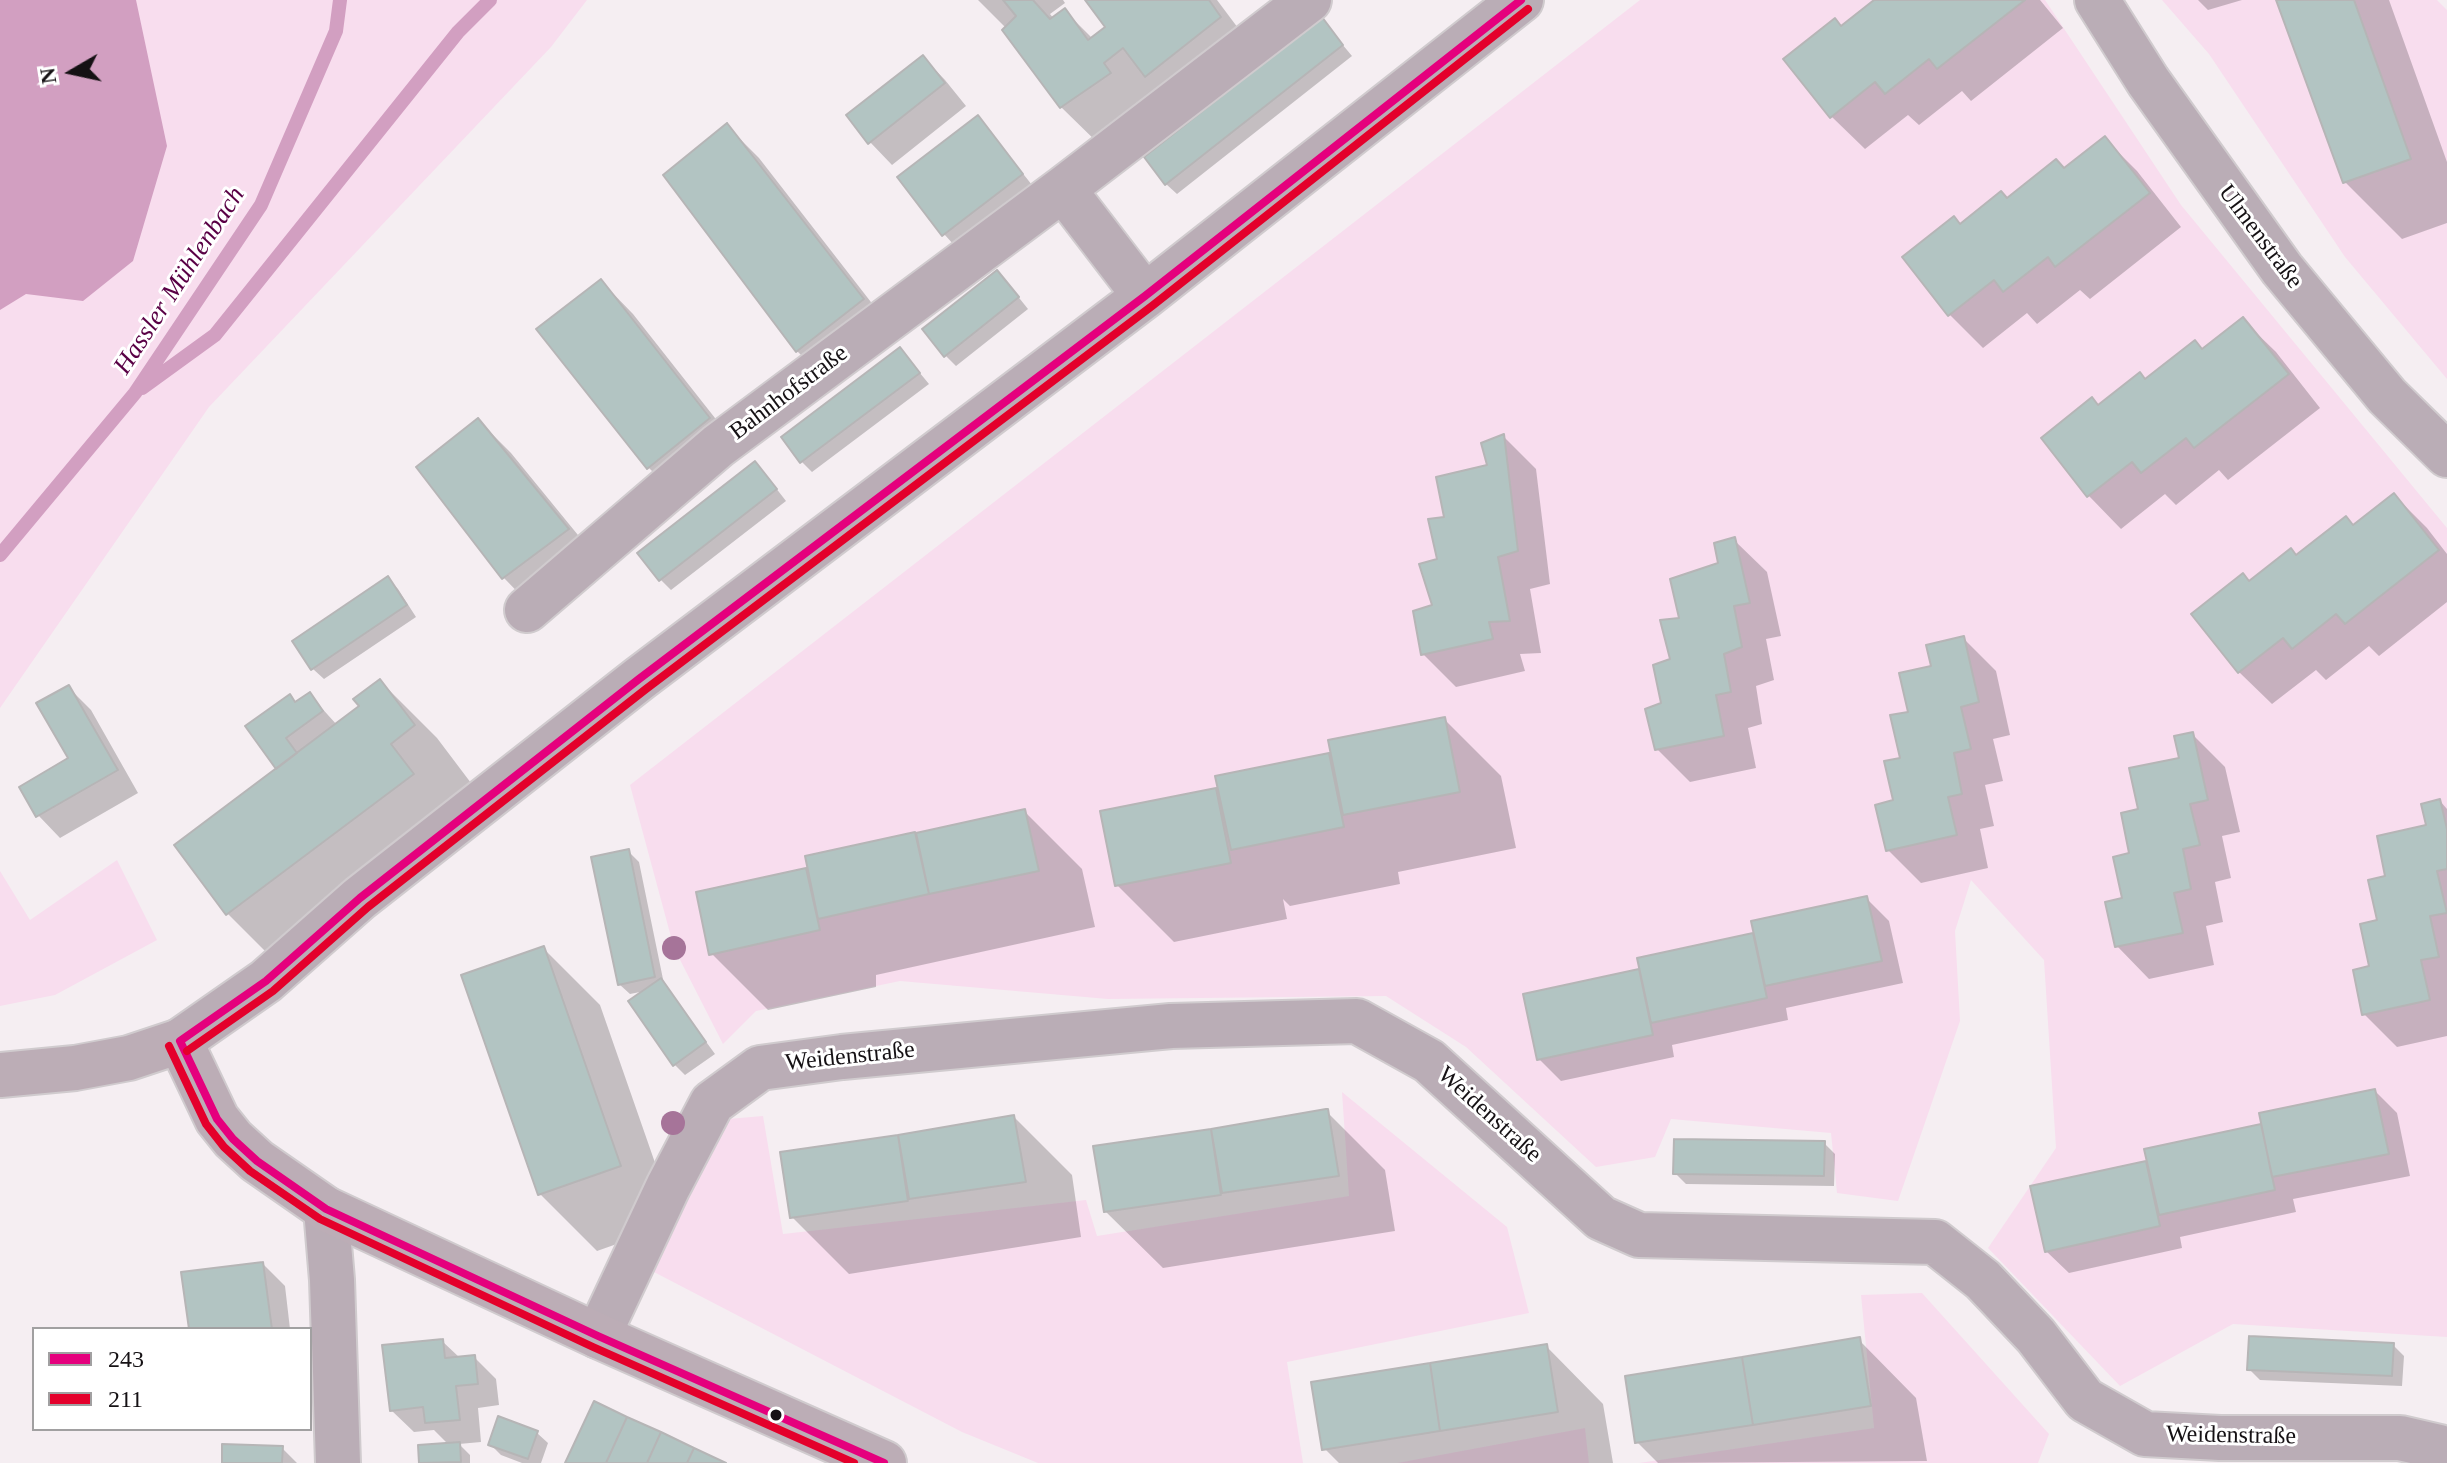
<!DOCTYPE html>
<html>
<head>
<meta charset="utf-8">
<style>
  body { margin:0 }
  #map { position:relative; width:2447px; height:1463px; overflow:hidden; background:#f5eef2; font-family:Georgia,serif }
  canvas { display:block }
  .legend { position:absolute; left:32px; top:1327px; width:280px; height:104px; box-sizing:border-box; background:#fff; border:2px solid #a1a0a1; margin:0; padding:10px 14px; list-style:none; font-size:24px; color:#151114 }
  .legend li { display:flex; align-items:center; gap:16px; height:40px }
  .legend b { width:40px; border:2px solid #a1a0a1 }
  .north { position:absolute; left:32px; top:32px; width:80px; height:80px; -webkit-text-stroke:6px #fff; paint-order:stroke; rotate:261deg; font-size:22px; font-weight:700; line-height:32px; text-align:center; color:#151114 }
  .north::after { content:''; display:block; margin:auto; width:28px; height:36px; background:#151114; clip-path:polygon(50% 0,100% 100%,50% 72%,0 100%) }
</style>
</head>
<body>
<div id="map">
<canvas width="2447" height="1463"></canvas>
<ul class="legend">
<li><b style="height:10px;background:#e5007d"></b>243</li>
<li><b style="height:10px;background:#e4002b"></b>211</li>
</ul>
<div class="north">N</div>
</div>
<script>
const g = document.querySelector('canvas').getContext('2d');
g.lineJoin = 'round';
function fill(path, color) { g.fillStyle = color; g.fill(path, 'evenodd'); }
const poly = rows => new Path2D(rows.map(r => 'M' + r).join(''));
function strokePath(path, color, width, dash) { g.strokeStyle = color; g.lineWidth = width; g.lineCap = dash ? 'butt' : 'round'; g.setLineDash(dash || []); g.stroke(path); }
function label(font, color, halo, rows, align = 'center') {
  g.font = font + ' Georgia,serif'; g.lineWidth = 6; g.setLineDash([]); g.textBaseline = 'middle'; g.strokeStyle = halo; g.fillStyle = color; for (const [text, x, y, turn = 0] of rows) {
    g.save(); g.translate(x, y); g.rotate((+turn || 0) * Math.PI / 180); g.textAlign = isNaN(turn) ? turn : align; if (halo) g.strokeText(text, 0, 0); g.fillText(text, 0, 0); g.restore();
  }
}
fill(poly([
  [0,0,587,0,551,47,209,407,0,708],
  [1640,0,2045,0,2181,205,2447,528,2447,1337,2233,1324,2120,1386,1988,1248,2056,1148,2044,960,1971,880,1955,931,1960,1021,1898,1201,1837,1193,1831,1133,1671,1119,1655,1157,1596,1167,1466,1047,1386,996,1108,999,900,981,756,1011,723,1044,674,948,630,785],
  [2162,0,2437,0,2447,10,2447,379,2345,257,2209,54],
  [117,860,157,940,55,995,0,1006,0,871,30,920],
  [1342,1092,1507,1227,1529,1313,1287,1362,1303,1463,1038,1463,962,1432,652,1271,728,1119,763,1116,783,1234,1086,1200,1097,1236,1349,1196],
  [1922,1293,2049,1434,2038,1463,1639,1463,1874,1428,1861,1295],
  [1585,1428,1589,1463,1397,1463]
]), '#f8ddee');
fill(poly([
  [0,0,136,0,167,146,133,261,83,301,26,294,0,310]
]), '#d29fc1');
fill(poly([
  [978,0,1063,0,1065,3,1050,14,1054,19,1065,11,1093,39,1108,27,1088,0,1217,0,1262,60,1104,149,1061,107,1006,28],
  [1877,0,2040,0,2063,28,1971,101,1962,91,1919,125,1908,115,1865,149,1832,117,1786,59,1842,28],
  [2198,0,2242,0,2208,10],
  [2278,0,2389,0,2447,162,2447,223,2402,239,2345,182],
  [1322,20,1352,56,1177,194,1166,184],
  [923,57,945,80,966,106,892,165,870,142],
  [978,117,1032,185,954,245,944,234],
  [727,126,759,158,895,333,830,384,797,351],
  [2104,138,2137,171,2181,227,2090,299,2080,290,2037,324,2027,313,1983,348,1950,315,1905,257,2064,170],
  [601,281,633,314,741,451,682,501,649,468,539,329],
  [1008,284,1028,309,956,366,946,356],
  [2243,320,2276,352,2320,408,2228,480,2219,470,2176,505,2165,494,2121,529,2089,496,2044,438,2203,351],
  [900,349,929,384,812,472,802,462],
  [478,420,511,453,600,562,536,611,504,578],
  [1503,436,1536,469,1550,584,1530,589,1541,653,1520,654,1525,671,1456,687,1423,654,1434,607,1439,561],
  [765,474,786,501,671,590,661,580],
  [2394,495,2427,528,2447,554,2447,602,2379,656,2369,646,2326,680,2316,670,2272,704,2239,672,2250,582,2354,527],
  [1734,540,1767,572,1781,636,1766,639,1774,680,1756,686,1762,724,1748,728,1756,768,1690,782,1657,749,1663,704,1681,620,1720,565],
  [388,579,398,589,416,617,324,679,313,669],
  [1963,638,1996,671,2010,735,1993,739,2003,781,1985,785,1994,826,1980,829,1988,868,1921,883,1888,850,1910,713,1933,667],
  [380,681,437,738,471,783,446,801,469,832,284,970,227,913,278,769,248,727,297,704,309,694,337,725,361,707],
  [68,687,91,710,138,793,60,838,38,815,71,759],
  [1444,719,1501,776,1516,848,1398,872,1400,884,1290,906,1283,899,1287,919,1174,942,1117,885,1215,790,1222,796,1218,778,1333,754],
  [2192,734,2225,767,2240,832,2222,836,2231,878,2215,882,2223,922,2206,926,2214,965,2149,979,2117,946,2132,854,2140,811,2181,759],
  [2440,801,2447,809,2447,1036,2397,1047,2364,1014,2379,922,2388,878,2429,826],
  [1025,812,1082,869,1095,927,876,975,876,987,768,1010,711,953,699,894,807,871,807,859],
  [629,852,639,862,664,984,715,1054,685,1075,674,1064,645,991,630,994,619,984],
  [1866,898,1889,921,1903,983,1786,1008,1788,1020,1672,1045,1674,1057,1561,1081,1539,1059,1525,996,1641,971,1639,959,1756,934],
  [543,948,600,1005,676,1223,597,1251,540,1194],
  [2375,1091,2397,1113,2410,1176,2293,1199,2296,1212,2180,1237,2182,1248,2069,1273,2046,1251,2033,1188,2149,1163,2147,1151,2264,1126],
  [1328,1113,1385,1170,1395,1231,1163,1268,1105,1211,1096,1150],
  [1015,1118,1072,1175,1081,1237,849,1274,792,1217,782,1156],
  [1824,1143,1835,1154,1834,1186,1686,1184,1675,1173],
  [263,1264,285,1286,290,1329,191,1329],
  [1859,1340,1916,1398,1927,1461,1658,1463,1637,1442],
  [442,1341,460,1358,474,1357,496,1379,499,1405,478,1408,481,1442,459,1444,470,1455,470,1463,421,1463,420,1447,449,1445,434,1430,414,1432,391,1410],
  [2393,1345,2404,1356,2402,1386,2260,1380,2249,1369],
  [1546,1346,1603,1404,1613,1463,1339,1463,1324,1448],
  [537,1433,548,1443,541,1463,522,1463,501,1455,490,1444],
  [282,1448,297,1463,224,1463]
]), '#0003');
strokePath(poly([
  [142,388,215,335,458,32,490,0],
  [0,555,135,393,261,205,336,31,340,0]
]), '#d29fc1', 14);
const building = poly([
  [1003,0,1033,0,1050,19,1065,8,1088,40,1105,27,1085,0,1209,0,1221,17,1145,77,1123,48,1104,63,1111,73,1060,108,1002,30,1016,16,1003,0],
  [1874,0,2025,0,1937,69,1929,59,1885,94,1875,82,1830,118,1783,59,1835,18,1841,26,1874,0],
  [2276,0,2354,0,2411,159,2343,183,2276,0],
  [1322,17,1343,45,1165,185,1144,157,1322,17],
  [923,55,945,83,868,144,846,115,923,55],
  [978,115,1023,174,942,236,897,177,978,115],
  [727,123,864,299,796,352,663,175,727,123],
  [2105,136,2150,193,2055,267,2048,257,2003,292,1994,280,1948,316,1902,257,1954,216,1960,224,2001,191,2007,198,2056,159,2064,168,2105,136],
  [997,270,1019,297,944,357,922,329,997,270],
  [601,279,710,418,647,469,536,329,601,279],
  [2243,317,2289,374,2194,448,2186,438,2141,473,2132,462,2087,497,2041,438,2092,397,2098,405,2140,372,2145,379,2195,340,2202,349,2243,317],
  [900,347,920,373,800,463,781,437,900,347],
  [478,418,569,529,502,579,416,467,478,418],
  [1504,434,1518,551,1498,557,1510,621,1489,622,1493,639,1421,655,1413,611,1432,605,1419,564,1437,559,1428,519,1444,517,1436,477,1487,465,1481,443,1504,434],
  [755,461,777,489,659,581,637,553,755,461],
  [2394,493,2439,550,2345,624,2336,614,2292,649,2283,638,2238,673,2191,614,2243,573,2249,581,2291,548,2296,555,2346,516,2353,525,2394,493],
  [1735,537,1750,603,1734,606,1742,647,1724,654,1731,692,1716,695,1724,736,1655,750,1645,709,1661,703,1653,665,1670,659,1660,620,1679,618,1670,579,1718,563,1714,543,1735,537],
  [388,576,407,605,311,670,292,641,388,576],
  [1964,636,1979,702,1961,707,1971,749,1954,753,1962,794,1948,797,1957,835,1886,851,1875,805,1893,800,1884,761,1900,758,1890,715,1908,712,1899,673,1931,666,1926,645,1964,636],
  [380,679,415,725,391,744,414,774,226,915,174,845,359,706,353,699,380,679],
  [69,685,118,770,36,817,19,787,68,758,36,703,69,685],
  [310,692,323,711,286,738,297,753,276,769,245,726,290,694,295,702,310,692],
  [1445,717,1460,792,1343,815,1328,740,1445,717],
  [2193,732,2208,800,2190,804,2200,845,2183,849,2191,889,2174,893,2183,933,2115,947,2105,902,2122,898,2113,857,2129,853,2121,813,2138,809,2129,768,2179,758,2174,736,2193,732],
  [1329,753,1344,827,1231,850,1215,776,1329,753],
  [1216,788,1231,863,1115,886,1100,811,1216,788],
  [2440,799,2447,829,2447,869,2437,871,2447,913,2430,916,2439,957,2421,960,2430,1000,2362,1015,2353,970,2369,966,2360,924,2377,920,2368,880,2385,876,2377,836,2426,825,2421,804,2440,799],
  [1025,809,1039,871,929,894,916,833,1025,809],
  [915,832,929,894,818,919,805,856,915,832],
  [629,849,655,977,618,985,591,857,629,849],
  [806,868,820,930,709,955,696,892,806,868],
  [1867,896,1882,961,1765,986,1751,921,1867,896],
  [1753,933,1767,998,1651,1023,1637,958,1753,933],
  [544,946,621,1166,538,1195,461,975,544,946],
  [1639,969,1653,1035,1537,1060,1523,994,1639,969],
  [661,978,706,1042,673,1066,628,1001,661,978],
  [2375,1089,2389,1154,2272,1177,2259,1113,2375,1089],
  [1326,1109,1328,1109,1339,1176,1222,1193,1211,1129,1326,1109],
  [1014,1115,1026,1182,909,1199,898,1135,1014,1115],
  [2261,1124,2275,1190,2159,1215,2144,1149,2261,1124],
  [1211,1129,1221,1195,1104,1212,1093,1146,1211,1129],
  [898,1135,908,1201,790,1218,780,1152,898,1135],
  [1674,1139,1825,1141,1824,1176,1673,1174,1674,1139],
  [2146,1161,2160,1226,2045,1252,2030,1186,2146,1161],
  [263,1262,272,1329,189,1329,181,1272,263,1262],
  [2249,1336,2394,1343,2392,1376,2247,1370,2249,1336],
  [1860,1337,1871,1406,1753,1425,1742,1357,1860,1337],
  [443,1339,445,1358,475,1355,478,1384,456,1386,460,1420,425,1423,423,1407,390,1411,382,1345,443,1339],
  [1547,1344,1558,1412,1440,1431,1430,1363,1547,1344],
  [1742,1357,1753,1425,1635,1443,1625,1376,1742,1357],
  [1430,1363,1440,1431,1322,1450,1311,1382,1430,1363],
  [594,1401,627,1417,606,1463,565,1463,594,1401],
  [498,1416,538,1431,528,1459,488,1445,498,1416],
  [627,1417,661,1432,647,1463,606,1463,627,1417],
  [661,1432,694,1448,687,1463,647,1463,661,1432],
  [460,1442,461,1462,419,1463,418,1445,460,1442],
  [222,1444,283,1446,282,1463,222,1463,222,1444],
  [694,1448,726,1463,687,1463,694,1448]
]);
fill(building, '#b2c4c2');
strokePath(building, '#b6b5b6', 2);
const minor = poly([
  [2097,0,2148,81,2282,269,2387,396,2447,455],
  [1145,296,1063,189,1309,0],
  [527,610,718,446,1063,189],
  [180,1041,266,981,360,898,639,679,1145,296,1521,0],
  [326,1209,332,1280,338,1463],
  [598,1336,668,1187,712,1103,760,1068,842,1057,1171,1026,1357,1021,1429,1061,1601,1218,1639,1235,1935,1242,1983,1280,2036,1336,2085,1400,2145,1434,2220,1438,2400,1438,2439,1447,2447,1452]
]);
const major = poly([
  [0,1075,75,1068,129,1058,180,1041,217,1119,233,1139,257,1161,326,1209,598,1336,884,1463]
]);
strokePath(minor, '#d0cbce', 48);
strokePath(major, '#d0cbce', 48);
strokePath(minor, '#baadb6', 44);
strokePath(major, '#bcadb6', 44);
strokePath(poly([
  [180,1041,266,981,360,898,639,679,1145,296,1521,0],
  [180,1041,217,1119,233,1139,257,1161,326,1209,598,1336,884,1463]
]), '#e5007d', 8);
strokePath(poly([
  [169,1046,206,1124,224,1147,250,1171,320,1219,593,1347,854,1463],
  [187,1051,273,991,368,907,646,689,1152,306,1528,9]
]), '#e4002b', 8);
g.fillStyle = '#a67499';
for (const [x, y] of [
  [674,948],
  [673,1123]
]) { g.beginPath(); g.arc(x, y, 12, 0, 2 * Math.PI); g.fill(); }
for (const [x, y, r, color] of [
  [776,1415,7,"#151114"]
]) { const dot = new Path2D(); dot.arc(x, y, r, 0, 2 * Math.PI); g.fillStyle = color; g.fill(dot); strokePath(dot, '#fff', 3); }
label('24px', '#151114', '#fff', [
  ["Ulmenstraße",2260,237,53],
  ["Bahnhofstraße",789,393,-37],
  ["Weidenstraße",850,1057,-6],
  ["Weidenstraße",1489,1115,42],
  ["Weidenstraße",2231,1436,1]
]);
label('italic 26px', '#590045', '#fff', [
  ["Hassler Mühlenbach",180,281,-57]
]);
</script>
</body>
</html>
